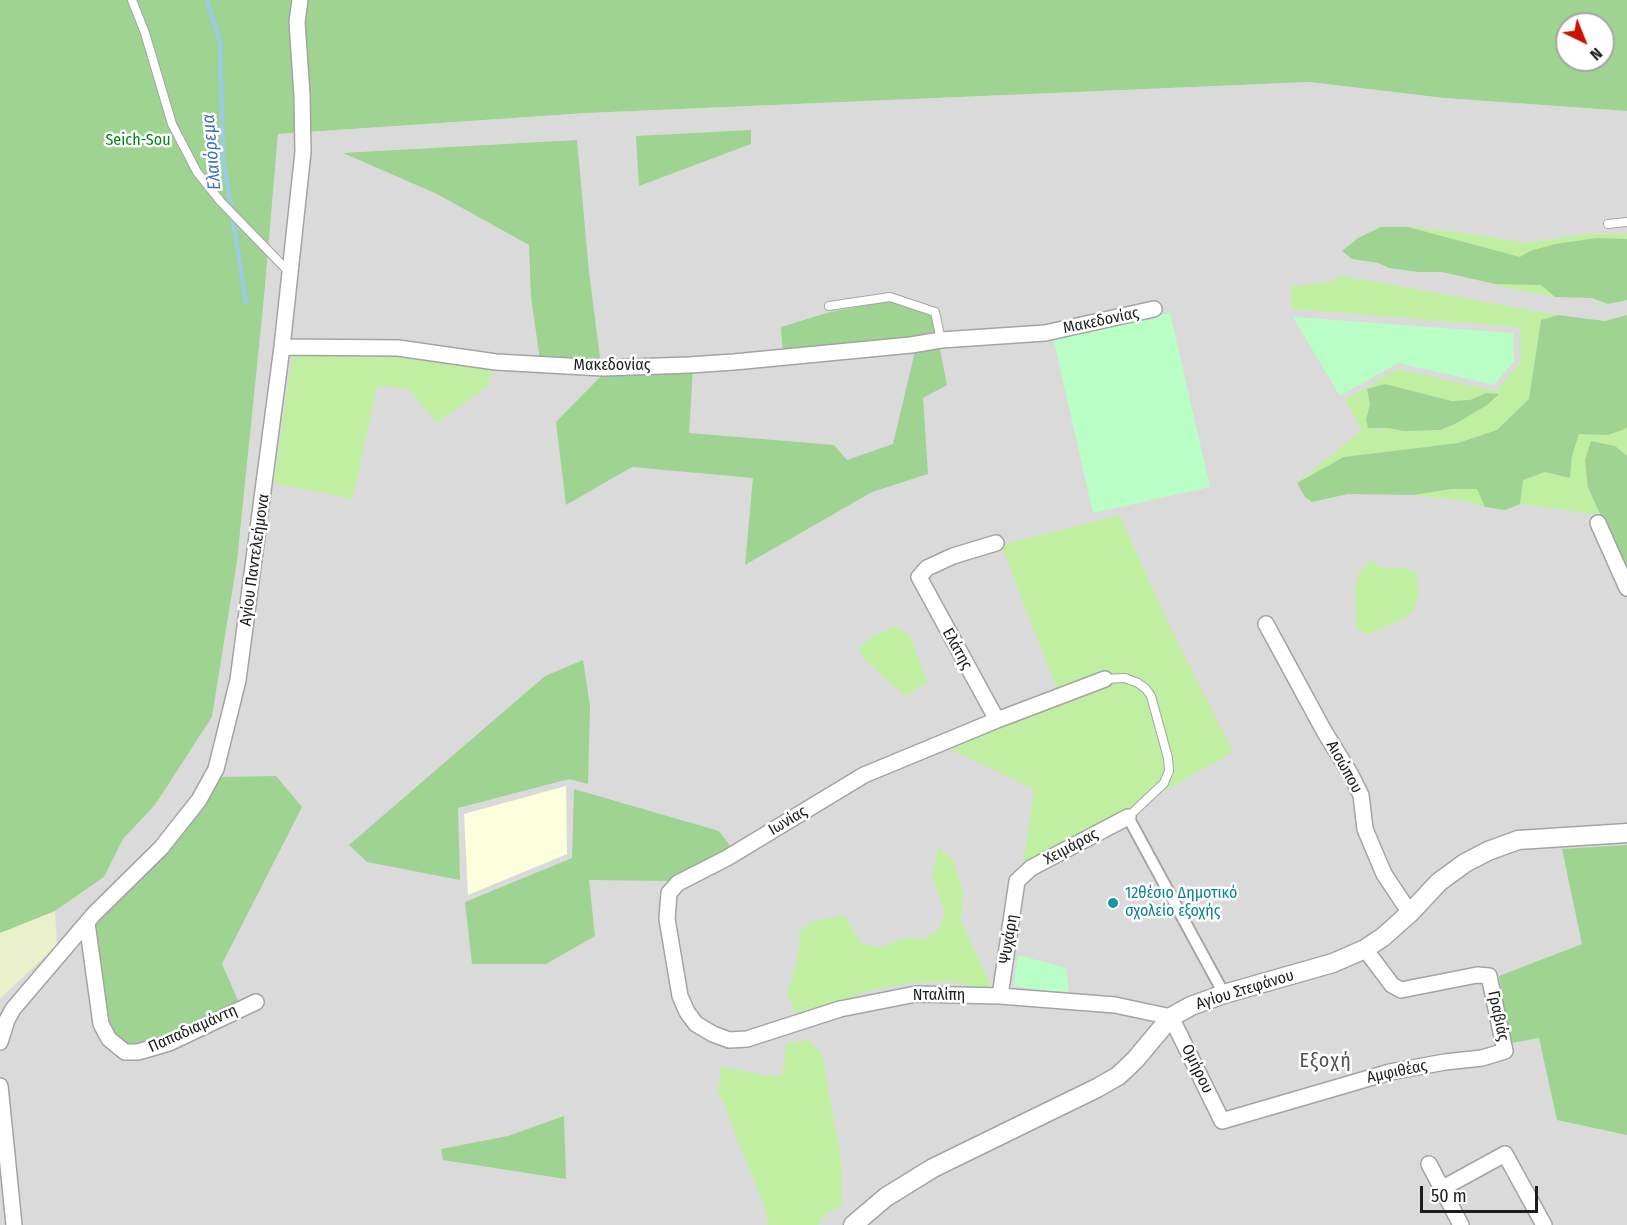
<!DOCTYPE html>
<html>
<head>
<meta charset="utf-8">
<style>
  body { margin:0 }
  #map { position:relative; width:1627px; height:1225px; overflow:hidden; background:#efece2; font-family:"Fira Sans Condensed",sans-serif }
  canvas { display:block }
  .north { position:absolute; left:1555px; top:12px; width:60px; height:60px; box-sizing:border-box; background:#fff; border:2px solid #a5a5a5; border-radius:50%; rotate:137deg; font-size:16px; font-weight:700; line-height:24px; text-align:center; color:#1d1d1d }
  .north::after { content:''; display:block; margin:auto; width:21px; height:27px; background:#ca1200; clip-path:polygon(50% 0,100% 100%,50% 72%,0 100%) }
  .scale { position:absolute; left:1420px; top:1186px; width:118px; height:27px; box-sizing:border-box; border:3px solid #1d1d1d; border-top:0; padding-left:8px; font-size:18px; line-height:21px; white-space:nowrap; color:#1d1d1d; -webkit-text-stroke:4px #fff; paint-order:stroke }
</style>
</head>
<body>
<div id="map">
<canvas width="1627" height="1225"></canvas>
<div class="north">N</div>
<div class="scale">50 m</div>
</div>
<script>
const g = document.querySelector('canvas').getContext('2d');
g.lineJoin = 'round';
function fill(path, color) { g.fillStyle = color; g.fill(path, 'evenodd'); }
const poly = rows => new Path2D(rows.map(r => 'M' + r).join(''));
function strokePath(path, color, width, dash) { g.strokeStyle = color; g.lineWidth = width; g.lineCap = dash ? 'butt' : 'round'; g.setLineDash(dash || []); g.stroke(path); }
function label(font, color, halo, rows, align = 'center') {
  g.font = font + ' "Fira Sans Condensed",sans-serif'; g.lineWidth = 5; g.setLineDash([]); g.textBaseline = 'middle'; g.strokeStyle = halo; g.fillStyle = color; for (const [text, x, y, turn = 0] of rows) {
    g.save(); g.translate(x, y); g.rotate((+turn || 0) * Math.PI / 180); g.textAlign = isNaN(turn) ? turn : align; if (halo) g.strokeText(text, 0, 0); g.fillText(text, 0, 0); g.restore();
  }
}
fill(poly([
  [1309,82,1444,98,1627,111,1627,1225,0,1225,0,933,55,911,104,877,123,839,155,805,212,717,237,562,264,298,278,134,587,113]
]), '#dbdada');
fill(poly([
  [566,786,567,854,468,895,464,814]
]), '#fcffdb');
fill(poly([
  [55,911,57,945,0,999,0,933]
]), '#eaf0cb');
fill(poly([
  [1408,227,1458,232,1526,243,1584,234,1627,234,1627,239,1597,238,1531,251,1520,257],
  [1337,275,1558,315,1541,320,1529,399,1497,430,1458,443,1344,457,1297,483,1362,430,1345,400,1398,369,1496,391,1521,362,1520,327,1292,309,1291,286,1336,281],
  [1385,384,1452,401,1470,400,1486,393,1498,394,1455,424,1440,430,1405,431,1388,428,1375,430,1366,419,1370,405,1370,397],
  [1495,284,1541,284,1555,297,1509,288],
  [292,354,427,356,492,367,488,386,437,423,409,389,377,386,353,499,274,483],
  [1627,427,1627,456,1614,446,1591,442,1585,460,1588,488,1600,515,1520,504,1523,480,1545,472,1570,477,1572,456,1579,434,1607,435,1623,430],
  [1452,489,1478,489,1485,507,1465,501,1413,495],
  [1119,515,1176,639,1233,752,1022,871,1034,789,950,749,950,745,1062,702,1001,545],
  [1372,560,1381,568,1403,568,1417,572,1419,592,1414,610,1403,619,1368,635,1357,628,1355,588,1359,572],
  [895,626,910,636,927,682,905,696,864,659,859,647,880,632],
  [938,847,953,860,963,891,961,921,991,985,978,988,951,981,909,983,864,992,842,1001,795,1012,787,995,799,952,799,932,813,921,844,915,861,944,881,947,905,938,924,939,940,928,945,912,932,876],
  [809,1040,822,1054,839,1147,842,1172,842,1206,825,1214,818,1225,768,1225,764,1205,732,1127,727,1110,718,1093,721,1066,762,1075,782,1076,786,1044]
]), '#c1efa2');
fill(poly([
  [0,0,1627,0,1627,111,1444,98,1309,82,587,113,278,134,264,298,237,562,212,717,155,805,123,839,104,877,55,911,0,933],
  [1567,24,1603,24,1603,60,1567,60],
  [751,130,751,144,639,186,636,136],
  [577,140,589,272,601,365,540,360,531,297,529,245,437,194,343,153],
  [1381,227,1408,227,1520,257,1530,251,1555,244,1597,238,1627,239,1627,300,1608,304,1592,298,1555,297,1541,285,1495,284,1442,272,1419,272,1389,268,1378,263,1352,259,1342,251,1358,238],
  [889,301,932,315,937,337,783,355,781,327,830,312],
  [1558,315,1605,321,1627,315,1627,427,1623,430,1607,435,1579,434,1572,456,1570,478,1545,472,1523,480,1520,504,1505,510,1485,507,1477,489,1452,489,1413,495,1348,494,1312,502,1305,497,1297,483,1344,457,1458,443,1497,430,1529,399,1541,320],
  [939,344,947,385,923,398,928,474,872,492,745,565,753,478,632,467,566,505,556,422,606,371,693,368,689,433,834,445,847,460,893,444,916,347],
  [1385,384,1452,401,1470,400,1486,393,1499,394,1487,405,1455,424,1440,430,1405,431,1388,428,1368,428,1366,419,1370,405,1367,389],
  [1591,441,1615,446,1627,456,1627,571,1588,488,1585,460],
  [583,660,590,706,588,784,569,779,458,808,460,880,367,862,349,845,545,676],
  [276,776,302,807,222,964,240,1005,171,1038,135,1047,122,1042,109,1026,95,926,151,867,218,777],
  [574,789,719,831,731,847,675,881,589,880,595,936,546,964,472,964,465,902,572,858],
  [1627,845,1627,1135,1557,1120,1539,1038,1511,1043,1499,976,1582,944,1562,849],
  [564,1116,566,1179,443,1160,441,1149,508,1136]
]), '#9fd392');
fill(poly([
  [1170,313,1210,487,1093,513,1053,337],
  [1293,317,1513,333,1514,361,1494,385,1398,363,1340,396],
  [1018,955,1066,968,1069,994,1014,986]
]), '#b9ffc5');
strokePath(poly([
  [207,0,220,42,223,158,246,302]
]), '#9dcce2', 4.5);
const service = poly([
  [132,0,145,33,172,124,197,172,221,202,288,271],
  [1608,224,1627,222],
  [829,306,890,297,935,312,941,340],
  [1105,679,1125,678,1138,683,1146,689,1151,696,1168,758,1169,771,1164,783,1128,817]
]);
const pedestrian = poly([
  [1128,817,1224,994]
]);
const minor = poly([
  [282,347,398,348,496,362,603,368,689,365,734,362,911,345,941,340,1045,333,1154,309],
  [1598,523,1627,588],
  [996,543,953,556,927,568,919,577,997,720],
  [1266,624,1324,731,1351,775,1361,795,1365,829,1384,874,1410,913],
  [1105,679,997,720,864,775,727,858,678,883,669,893,667,919,680,996,687,1012,696,1024,713,1034,729,1040,747,1039,840,1009,916,994,1000,996,1115,1005,1171,1017,1222,1121,1390,1072,1445,1062,1482,1058,1505,1051,1489,976,1477,975,1401,990,1392,985,1365,949],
  [87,923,101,1024,109,1039,125,1052,138,1052,169,1043,256,1002],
  [1000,996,1017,881,1031,868,1128,817],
  [0,1042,7,1020,13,1009,94,914,161,848,199,800,216,769,238,680,282,347,303,152,302,95,297,22,300,0],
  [0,1086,14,1225],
  [1429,1164,1461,1225],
  [1441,1189,1505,1154,1544,1225]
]);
const tertiary = poly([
  [853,1225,886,1197,933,1168,1097,1088,1118,1076,1135,1060,1171,1017,1191,1006,1224,994,1333,963,1365,949,1383,937,1410,913,1439,882,1465,863,1488,851,1518,840,1627,833]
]);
strokePath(service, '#a4a4a4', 10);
strokePath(pedestrian, '#a4a4a4', 14);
strokePath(minor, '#a4a4a4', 18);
strokePath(tertiary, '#a4a4a4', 21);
strokePath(service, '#fff', 8);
strokePath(pedestrian, '#fff', 10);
strokePath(minor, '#fff', 15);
strokePath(tertiary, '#fff', 18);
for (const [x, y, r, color] of [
  [1113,903,6,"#0f9aa8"]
]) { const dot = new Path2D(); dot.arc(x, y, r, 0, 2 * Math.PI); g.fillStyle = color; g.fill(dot); strokePath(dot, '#fff', 2); }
label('16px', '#018618', '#fff', [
  ["Seich-Sou",138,141]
]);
label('16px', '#1d1d1d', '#fff', [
  ["Μακεδονίας",1101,321,-12],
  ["Μακεδονίας",612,366],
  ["Αγίου Παντελεήμονα",255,560,-82],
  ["Ελάτης",957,649,61],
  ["Αισώπου",1344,767,61],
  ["Ιωνίας",788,821,-31],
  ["Χειμάρας",1071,847,-28],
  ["Ψυχάρη",1009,939,-81],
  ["Αγίου Στεφάνου",1245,990,-17],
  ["Νταλίπη",939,996],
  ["Γραβιάς",1498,1016,78],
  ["Παπαδιαμάντη",193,1029,-24],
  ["Ομήρου",1197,1069,64],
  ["Αμφιθέας",1397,1072,-12]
]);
label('16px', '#0d838f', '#fff', [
  ["12θέσιο Δημοτικό",1125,894],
  ["σχολείο εξοχής",1125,912]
], 'left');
label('italic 18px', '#4071b6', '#fff', [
  ["Ελαιόρεμα",212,152,-95]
]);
g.letterSpacing = '1.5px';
label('20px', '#505050', '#fff', [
  ["Εξοχή",1326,1061]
]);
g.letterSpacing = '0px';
</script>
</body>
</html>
